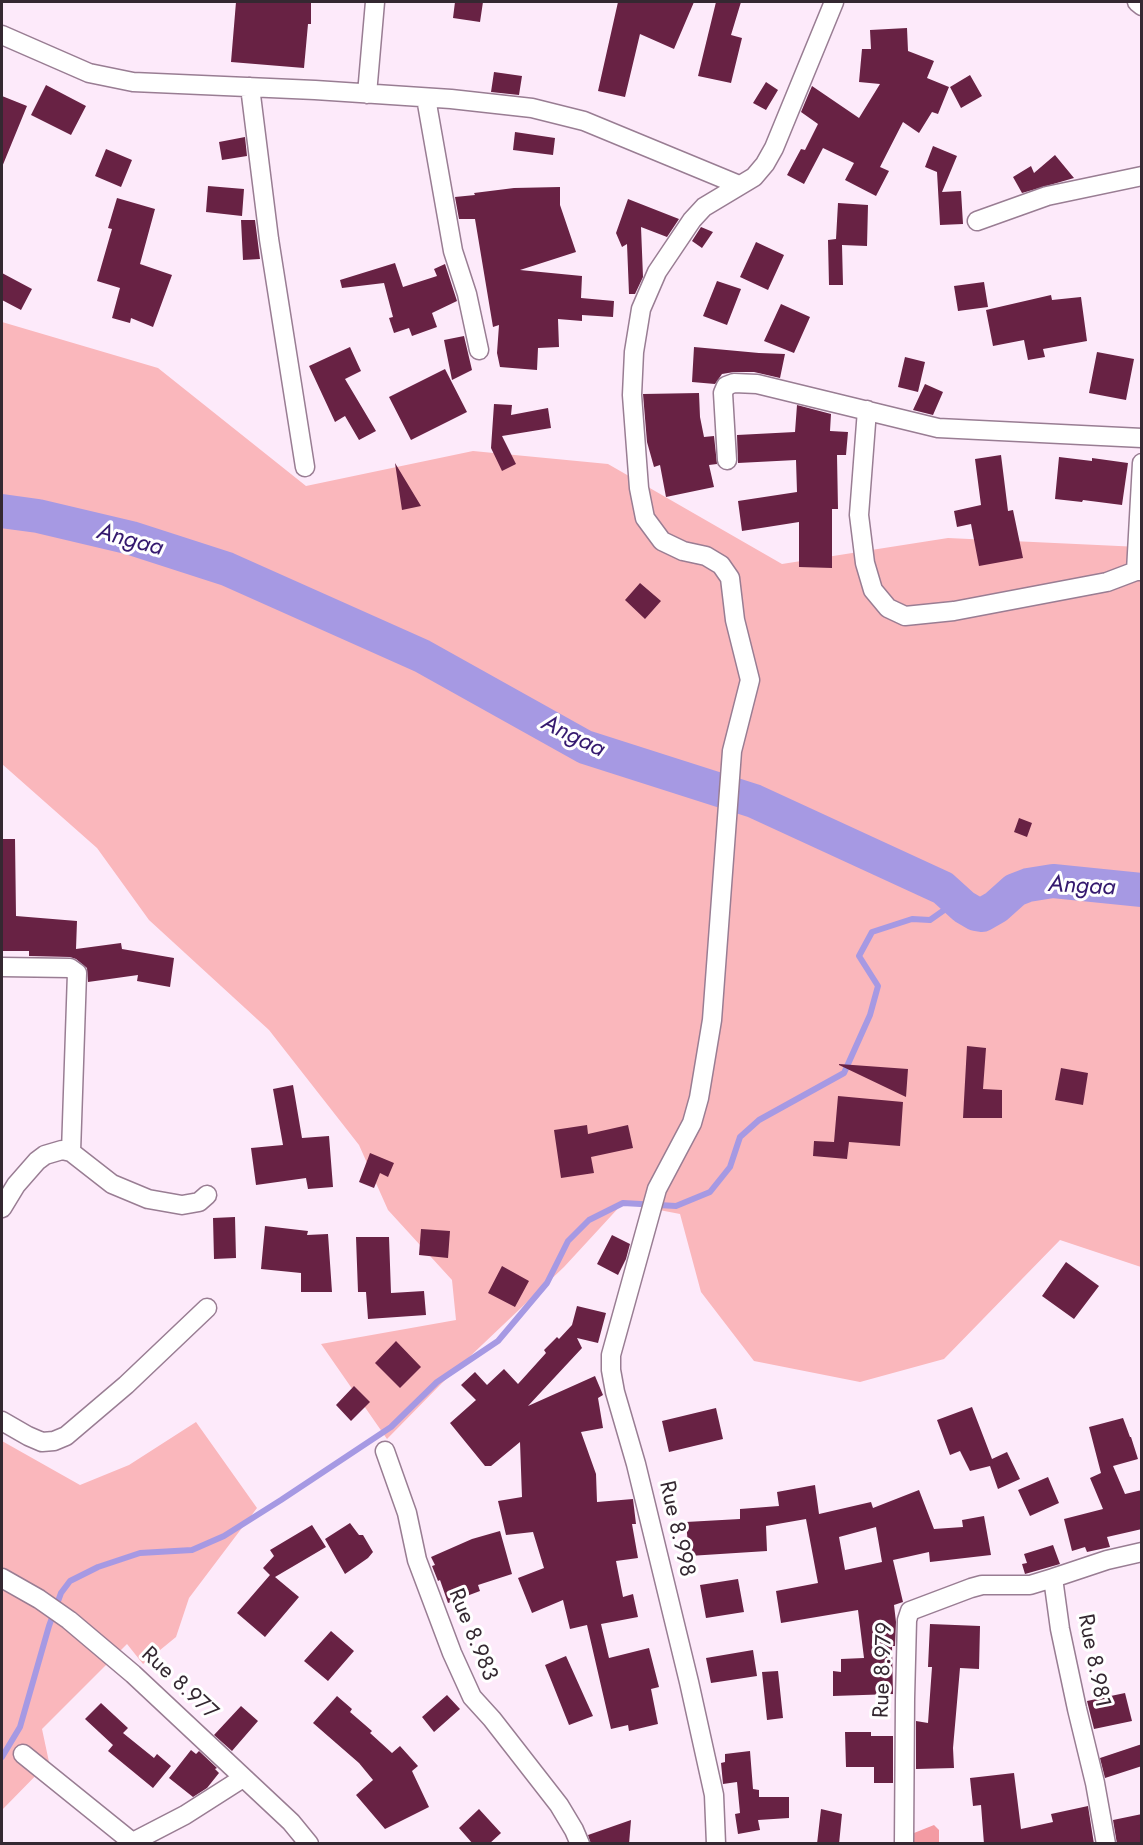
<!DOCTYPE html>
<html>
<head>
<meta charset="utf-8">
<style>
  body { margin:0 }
  #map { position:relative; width:1143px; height:1845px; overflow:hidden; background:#fdeafa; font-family:Jost,sans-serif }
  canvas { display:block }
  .frame { position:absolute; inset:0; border:3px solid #342831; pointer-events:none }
</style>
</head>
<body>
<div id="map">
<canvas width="1143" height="1845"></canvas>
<div class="frame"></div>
</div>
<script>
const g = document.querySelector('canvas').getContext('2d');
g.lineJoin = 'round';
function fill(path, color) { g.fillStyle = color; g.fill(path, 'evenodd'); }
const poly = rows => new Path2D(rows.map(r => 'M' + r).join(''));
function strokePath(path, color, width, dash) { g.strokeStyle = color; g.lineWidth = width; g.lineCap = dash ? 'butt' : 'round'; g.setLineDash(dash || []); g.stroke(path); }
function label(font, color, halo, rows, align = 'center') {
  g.font = font + ' Jost,sans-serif'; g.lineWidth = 6; g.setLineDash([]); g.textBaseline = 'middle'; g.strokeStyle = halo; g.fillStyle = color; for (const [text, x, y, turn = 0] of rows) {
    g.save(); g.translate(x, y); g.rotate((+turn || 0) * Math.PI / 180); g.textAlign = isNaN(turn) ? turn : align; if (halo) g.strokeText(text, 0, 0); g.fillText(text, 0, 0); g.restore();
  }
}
fill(poly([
  [2,322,158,368,306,486,473,451,608,464,782,564,948,538,1140,547,1141,543,1141,1267,1060,1240,944,1359,860,1382,754,1361,701,1292,680,1214,623,1203,564,1267,442,1383,387,1439,321,1344,456,1320,452,1280,388,1210,359,1145,269,1030,149,920,97,848,2,764],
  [196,1422,257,1508,189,1598,176,1637,143,1664,127,1644,42,1729,49,1762,2,1810,2,1441,80,1485,129,1465]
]), '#fab7bc');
fill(poly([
  [934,1825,939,1830,939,1843,911,1843,914,1833]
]), '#f49ba3');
strokePath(poly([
  [2,1757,20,1727,49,1626,61,1593,70,1581,98,1567,140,1553,192,1550,224,1536,281,1500,391,1427,437,1382,498,1341,547,1283,568,1241,589,1220,623,1203,676,1206,710,1192,730,1167,740,1137,759,1120,844,1073,870,1015,878,986,859,956,872,932,912,919,930,920,957,901]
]), '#a699e3', 6);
strokePath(poly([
  [2,511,38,516,131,538,227,569,422,656,585,747,754,801,943,888,964,907,976,914,982,915,996,907,1015,890,1028,885,1053,881,1142,890]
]), '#a699e3', 34);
fill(poly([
  [236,2,311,2,311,24,308,24,304,68,231,62],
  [455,2,483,2,480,22,453,18],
  [618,2,694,2,674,49,640,34,625,97,598,91],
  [716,2,741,2,731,35,742,38,731,83,698,76],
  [907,28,908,51,934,61,927,78,949,87,938,114,932,112,919,133,903,122,880,167,889,171,876,196,845,180,854,163,823,148,804,184,787,175,801,149,805,150,818,124,801,112,812,86,859,118,880,84,859,82,862,49,871,49,870,30],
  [494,72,522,76,519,95,491,92],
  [970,75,982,96,961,108,950,87],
  [766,82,778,90,766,110,753,103],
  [46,85,86,106,71,135,31,115],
  [2,96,27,106,2,167],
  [515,132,555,138,553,155,513,150],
  [245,137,247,156,222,160,219,142],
  [933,146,957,156,942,192,961,191,963,224,940,225,937,172,925,167],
  [106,149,132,160,121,187,95,176],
  [1055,155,1074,178,1022,193,1013,177,1031,166,1034,173],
  [208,186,244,189,242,216,206,212],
  [560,187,560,205,576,252,520,270,582,276,581,298,614,301,613,317,582,315,582,321,558,319,559,347,538,348,537,370,500,367,497,353,499,325,493,327,475,219,459,219,455,197,475,195,474,193,514,188],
  [117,198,155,209,140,264,172,275,153,327,131,318,130,323,112,318,120,288,97,281,112,229,108,228],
  [628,199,679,219,667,237,641,227,643,277,635,294,629,294,627,244,622,247,616,233],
  [838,203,868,205,867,246,842,245,843,285,829,285,828,240,836,239],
  [241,220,255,220,260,259,243,260],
  [701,227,713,232,702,248,692,241],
  [756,242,784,255,768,290,740,277],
  [395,263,403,287,437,276,434,269,445,264,457,301,432,313,437,327,412,336,409,328,394,333,389,318,393,317,384,283,342,288,340,280],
  [2,273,32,289,21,310,2,300],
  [717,281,741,289,727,325,703,316],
  [984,282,988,307,958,311,954,286],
  [1051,295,1052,300,1081,297,1087,341,1043,349,1045,357,1028,360,1024,340,993,346,986,310],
  [781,304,810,317,794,353,764,341],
  [464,336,472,370,452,380,444,340],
  [350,347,361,371,345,379,376,431,359,440,345,416,335,422,309,366],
  [694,347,759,353,785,354,780,378,754,372,734,372,722,374,715,384,692,382],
  [1097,352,1134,359,1126,400,1089,393],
  [905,357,925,362,918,392,898,387],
  [445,369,467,412,411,440,389,397],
  [925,384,943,392,933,415,913,410],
  [699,393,700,417,704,437,714,436,717,464,709,465,714,487,666,497,660,465,654,467,647,442,643,394],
  [494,404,512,405,511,415,548,408,551,428,502,436,516,464,502,471,491,448],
  [797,405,831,414,830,431,848,432,846,455,837,455,838,509,832,509,832,568,799,567,799,522,742,531,738,501,797,492,796,460,738,463,737,435,795,432],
  [1001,455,1008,511,1013,510,1023,558,979,566,971,524,957,527,954,511,981,505,975,459],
  [1059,457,1092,461,1092,458,1128,463,1122,505,1083,500,1082,502,1055,499],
  [395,463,421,506,402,510],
  [640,583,661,601,645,619,625,600],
  [1019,818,1032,823,1027,837,1014,832],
  [2,839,15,839,16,916,77,921,76,949,121,943,122,949,174,958,170,987,137,981,138,975,88,982,87,968,76,959,70,957,29,956,29,951,2,951],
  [967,1046,986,1048,983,1089,1002,1090,1002,1118,963,1118],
  [839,1064,908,1069,906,1097,839,1065],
  [1061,1068,1088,1073,1083,1105,1055,1100],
  [293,1085,302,1138,329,1136,333,1187,308,1189,306,1178,256,1185,251,1148,283,1145,273,1089],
  [838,1096,903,1102,900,1146,849,1142,847,1159,813,1156,814,1141,834,1142],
  [587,1125,588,1134,628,1125,633,1148,591,1157,594,1173,561,1178,554,1130],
  [370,1153,394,1163,388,1177,380,1173,374,1188,359,1182],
  [235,1217,236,1258,214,1259,213,1218],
  [265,1226,308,1231,307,1235,328,1234,332,1292,301,1292,301,1273,261,1269],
  [421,1229,450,1231,448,1258,419,1255],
  [612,1235,630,1244,626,1259,618,1275,597,1264],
  [356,1237,389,1237,391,1293,424,1291,426,1315,368,1319,366,1292,358,1292],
  [1066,1262,1099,1286,1074,1319,1042,1296],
  [502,1266,529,1281,515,1307,488,1293],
  [577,1306,606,1313,598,1343,577,1338,582,1348,528,1406,595,1376,603,1395,598,1398,603,1428,581,1432,596,1474,597,1502,633,1499,636,1524,632,1524,638,1558,616,1561,623,1597,633,1594,638,1617,601,1624,609,1658,649,1648,659,1687,651,1689,658,1724,629,1731,628,1725,611,1729,587,1625,570,1629,563,1600,532,1613,518,1578,544,1568,533,1532,506,1535,498,1501,522,1497,520,1442,491,1466,485,1466,450,1423,476,1400,461,1385,475,1372,487,1385,504,1369,518,1384,546,1353,544,1350,557,1337,559,1339,572,1325],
  [396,1341,421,1367,400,1388,375,1363],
  [354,1386,370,1402,351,1421,336,1405],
  [972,1407,992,1459,1007,1452,1020,1479,998,1489,990,1466,970,1471,960,1451,950,1455,937,1420],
  [716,1408,723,1439,669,1452,662,1421],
  [1123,1418,1130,1437,1131,1437,1138,1459,1113,1466,1125,1494,1142,1490,1142,1529,1107,1537,1110,1547,1087,1552,1085,1547,1072,1551,1064,1519,1103,1509,1090,1478,1101,1473,1089,1427],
  [1048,1477,1059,1503,1030,1516,1018,1490],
  [815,1485,819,1514,871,1502,873,1508,919,1490,934,1529,963,1527,962,1520,984,1516,991,1555,930,1562,929,1552,893,1560,903,1602,894,1605,896,1622,895,1646,892,1646,893,1694,833,1696,833,1671,841,1672,841,1659,864,1658,858,1610,781,1623,776,1591,818,1583,806,1519,766,1526,767,1551,689,1556,686,1522,740,1519,740,1509,779,1506,777,1492],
  [876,1527,882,1562,845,1570,839,1537],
  [350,1523,359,1535,363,1535,373,1552,368,1558,345,1574,325,1539],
  [312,1525,326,1547,275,1577,299,1597,265,1637,237,1613,270,1575,263,1568,274,1556,270,1550],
  [500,1531,512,1574,478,1585,480,1591,448,1603,440,1580,438,1581,432,1566,435,1565,431,1557,472,1539],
  [1053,1545,1060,1564,1025,1574,1022,1564,1027,1563,1024,1554],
  [738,1579,744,1612,706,1618,700,1585],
  [930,1624,980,1626,979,1669,960,1668,953,1748,954,1768,916,1769,916,1721,928,1723,932,1667,928,1667],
  [331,1631,354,1651,328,1681,304,1661],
  [753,1650,757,1676,711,1683,706,1658],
  [566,1656,593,1716,569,1725,545,1665],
  [778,1671,783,1718,767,1720,762,1672],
  [1125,1693,1132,1721,1094,1729,1087,1701],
  [447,1695,460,1709,434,1732,422,1717],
  [337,1696,352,1709,350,1712,372,1731,370,1733,392,1753,400,1746,418,1766,412,1771,429,1807,385,1829,356,1795,373,1780,359,1763,313,1723],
  [101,1703,128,1728,123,1733,154,1758,157,1754,171,1766,153,1788,108,1751,113,1745,85,1719],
  [241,1706,258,1721,232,1751,214,1735],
  [845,1732,871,1732,871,1736,893,1736,893,1783,874,1783,874,1767,846,1767],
  [1142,1744,1142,1766,1105,1778,1100,1758],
  [191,1750,196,1754,199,1751,217,1768,215,1769,219,1773,207,1788,193,1797,169,1778],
  [750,1751,753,1789,759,1790,759,1797,789,1797,789,1818,758,1820,760,1830,738,1834,735,1814,740,1813,737,1782,723,1784,721,1763,725,1762,725,1754],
  [1014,1773,1021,1829,1053,1822,1051,1814,1088,1806,1094,1844,984,1844,981,1805,973,1806,970,1778],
  [479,1809,501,1833,489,1844,473,1844,459,1828],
  [821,1809,842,1814,839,1844,817,1844],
  [1142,1814,1142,1844,1117,1844,1113,1820],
  [631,1820,629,1844,591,1844,588,1835]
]), '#682244');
const minor = poly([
  [1137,2,1142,6],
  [2,35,89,73,133,82,315,90,451,99,532,108,584,121,739,185],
  [250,87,269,239,305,467],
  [367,94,375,2],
  [426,98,453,251,467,294,479,350],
  [977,221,1047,196,1142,176],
  [867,410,859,515,865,563,873,590,888,608,905,616,954,611,1107,582,1136,571,1142,571],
  [727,460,723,393,726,386,734,383,757,384,938,428,1142,438],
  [1136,571,1142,463],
  [2,967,70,968,77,973,71,1152],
  [2,1208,16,1185,37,1161,45,1155,62,1150,71,1152,112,1184,148,1199,182,1205,199,1202,207,1195],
  [2,1421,28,1436,42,1442,54,1441,66,1436,126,1385,207,1308],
  [385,1451,407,1513,417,1560,452,1653,472,1697,492,1719,559,1805,574,1830,580,1844],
  [2,1578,39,1599,69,1620,133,1674,291,1822,309,1844],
  [23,1754,132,1842],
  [129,1844,185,1815,243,1778],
  [716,1844,714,1795,689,1682,636,1464,615,1392,611,1370,611,1355,657,1189,692,1123,699,1098,712,1020,732,751,750,680,735,620,730,578,721,565,706,556,683,551,662,541,645,518,639,488,632,395,634,352,641,309,657,272,692,220,704,207,754,177,765,164,774,148,834,2],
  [904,1844,905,1699,907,1620,910,1611,971,1588,982,1585,1030,1585,1053,1578],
  [1106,1844,1095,1783,1077,1709,1060,1629,1053,1578,1107,1560,1142,1552]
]);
strokePath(minor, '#997d93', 21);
strokePath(minor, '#fff', 18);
label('22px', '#342831', '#fff', [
  ["Rue 8.998",676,1529,77],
  ["Rue 8.983",472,1635,68],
  ["Rue 8.981",1093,1661,79],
  ["Rue 8.979",884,1670,-88],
  ["Rue 8.977",179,1684,43]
]);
label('italic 24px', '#35196f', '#fff', [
  ["Angaa",130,541,15],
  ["Angaa",573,737,26],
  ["Angaa",1082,887,3]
]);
</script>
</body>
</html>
